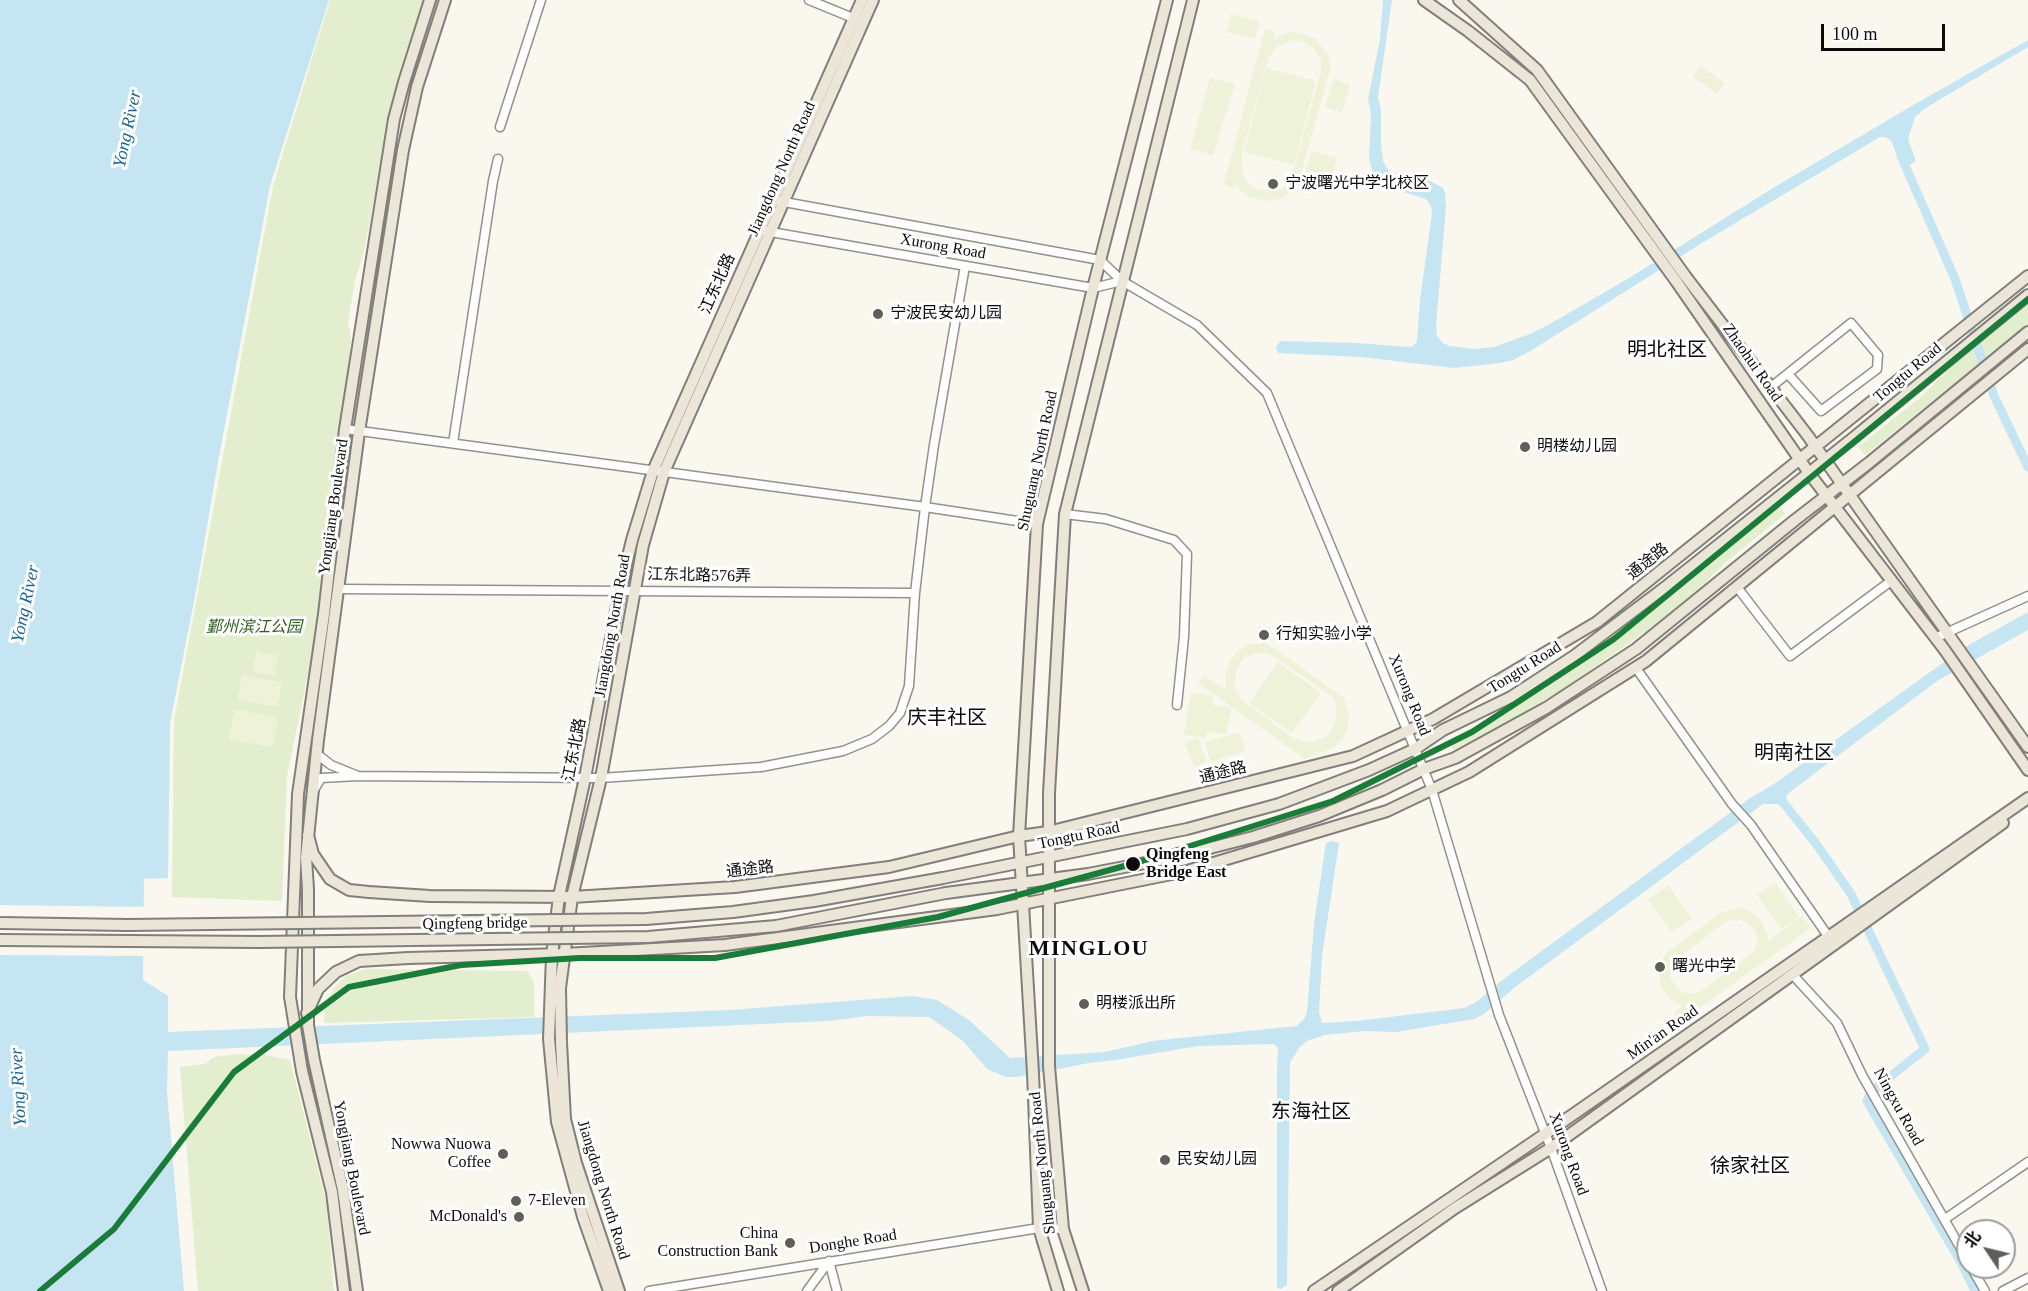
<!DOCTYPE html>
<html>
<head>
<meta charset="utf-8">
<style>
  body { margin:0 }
  #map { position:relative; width:2028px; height:1291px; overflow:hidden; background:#faf7ee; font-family:"Times New Roman","Noto Sans SC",serif }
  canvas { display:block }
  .north { position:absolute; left:1956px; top:1219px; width:60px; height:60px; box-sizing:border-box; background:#fff; border:2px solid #9d9d9d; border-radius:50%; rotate:305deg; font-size:16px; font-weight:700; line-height:24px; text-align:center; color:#0b0b0b }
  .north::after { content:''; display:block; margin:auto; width:21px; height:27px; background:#5f5e5a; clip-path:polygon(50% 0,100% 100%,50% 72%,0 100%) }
  .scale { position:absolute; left:1821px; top:24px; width:124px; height:27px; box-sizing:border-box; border:3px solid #0b0b0b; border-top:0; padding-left:8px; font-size:18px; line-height:21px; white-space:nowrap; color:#0b0b0b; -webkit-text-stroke:4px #fff; paint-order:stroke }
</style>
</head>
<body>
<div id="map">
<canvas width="2028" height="1291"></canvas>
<div class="north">北</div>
<div class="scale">100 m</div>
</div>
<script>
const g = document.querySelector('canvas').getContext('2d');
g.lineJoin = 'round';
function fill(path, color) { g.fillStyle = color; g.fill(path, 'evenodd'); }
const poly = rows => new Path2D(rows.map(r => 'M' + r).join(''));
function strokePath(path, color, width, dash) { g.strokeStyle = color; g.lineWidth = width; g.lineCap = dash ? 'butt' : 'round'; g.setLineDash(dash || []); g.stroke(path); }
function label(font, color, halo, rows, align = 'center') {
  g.font = font + ' "Times New Roman","Noto Sans SC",serif'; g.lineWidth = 6; g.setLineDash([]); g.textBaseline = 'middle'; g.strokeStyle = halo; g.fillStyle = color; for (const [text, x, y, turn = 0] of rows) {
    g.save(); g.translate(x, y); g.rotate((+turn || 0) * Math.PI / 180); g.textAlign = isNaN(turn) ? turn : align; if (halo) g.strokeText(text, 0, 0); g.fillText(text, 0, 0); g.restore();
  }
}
fill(poly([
  [330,0,425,0,389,114,369,227,362,259,355,280,348,322,351,338,349,364,325,539,315,639,287,776,282,901,172,897,174,721,273,186],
  [2028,304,2028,324,1865,455,1858,447,1923,395,1954,364],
  [1779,506,1785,514,1725,563,1699,589,1649,629,1571,684,1509,721,1453,750,1449,740,1529,697,1552,678,1639,617],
  [366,969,527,971,534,982,534,1017,324,1023,325,1005,333,989,346,976],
  [239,1054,270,1056,290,1060,327,1205,334,1291,198,1291,180,1067,205,1064,214,1057]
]), '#e3eecf');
fill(poly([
  [1231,14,1259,21,1255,39,1227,32],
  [1265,28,1275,32,1273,40,1283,34,1294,32,1307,35,1315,39,1328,54,1331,67,1299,180,1295,187,1285,197,1269,201,1249,197,1239,189,1236,184,1234,188,1224,184],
  [1294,40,1302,41,1313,48,1321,60,1321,71,1293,173,1283,188,1275,191,1258,190,1250,185,1243,175,1241,156,1268,58,1277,46],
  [1700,66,1725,83,1717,94,1693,77],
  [1266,68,1316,81,1294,165,1244,152],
  [1210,78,1235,84,1213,155,1190,149],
  [1333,79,1350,84,1342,112,1325,107],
  [1311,151,1337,158,1329,189,1303,183],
  [1264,641,1344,698,1349,716,1348,728,1343,738,1333,748,1305,759,1198,683,1204,675,1226,690,1225,674,1231,659,1240,650,1250,644,1262,644],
  [1257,653,1268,654,1278,659,1331,696,1335,702,1337,714,1334,726,1327,736,1314,742,1306,742,1293,738,1242,700,1235,689,1236,670,1244,658],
  [256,651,278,655,274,676,253,672],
  [1278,662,1321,693,1292,733,1249,703],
  [242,675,282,682,278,707,238,700],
  [1191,693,1213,696,1212,705,1231,707,1227,734,1207,732,1206,738,1184,735],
  [234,709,278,717,273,747,229,740],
  [1239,732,1245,751,1211,762,1205,742],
  [1198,738,1207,762,1194,767,1185,742],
  [1775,883,1799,917,1782,929,1757,895],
  [1668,885,1692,918,1672,932,1648,900],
  [1738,908,1748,910,1761,920,1768,935,1767,942,1802,916,1811,928,1681,1021,1674,1012,1682,1006,1670,999,1661,988,1659,970,1663,958,1668,952,1722,912],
  [1738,919,1747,923,1756,932,1757,943,1754,952,1700,992,1691,994,1678,990,1670,977,1673,962,1725,922]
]), '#edf2d9');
fill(poly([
  [0,0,329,0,270,186,218,462,196,591,170,723,168,878,144,879,143,980,168,996,168,1032,730,1010,913,996,937,1000,969,1020,1010,1058,1105,1052,1152,1041,1297,1026,1305,1018,1307,1012,1314,924,1325,849,1326,843,1331,841,1339,843,1322,956,1319,1012,1322,1023,1357,1021,1464,1008,1476,1002,1505,978,1750,798,1774,784,1965,647,2028,612,2028,630,1937,681,1790,792,1786,796,1787,801,1793,807,1786,812,1778,804,1763,804,1514,988,1484,1014,1474,1019,1396,1032,1364,1031,1325,1035,1307,1041,1300,1047,1290,1062,1287,1285,1281,1289,1277,1288,1277,1074,1278,1048,1274,1044,1198,1046,1115,1060,1089,1063,1017,1077,1006,1077,987,1069,963,1041,929,1017,868,1016,828,1021,168,1051,167,1092,184,1291,0,1291],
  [1383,0,1392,0,1378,97,1381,110,1381,143,1383,161,1389,172,1430,181,1443,188,1445,193,1446,207,1436,326,1437,336,1443,343,1449,346,1474,349,1494,347,1530,334,1548,325,1629,278,1773,188,1915,104,2028,40,2028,47,1924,109,1915,117,1908,139,1916,161,1903,169,1891,141,1885,137,1880,137,1707,240,1532,350,1513,360,1500,363,1454,368,1362,357,1278,353,1276,347,1280,341,1357,343,1408,347,1413,346,1417,341,1420,300,1432,214,1431,206,1426,199,1391,188,1380,181,1372,171,1369,158,1371,113,1368,99,1380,39]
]), '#c6e5f2');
fill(poly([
  [0,905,147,907,147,956,0,955]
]), '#faf7ee');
strokePath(poly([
  [1901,156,1955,279,1994,396,2028,467],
  [1782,801,1817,845,1851,894,1925,1049,1871,1092,1867,1101,1962,1264,1975,1291]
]), '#c6e5f2', 9);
const minor = poly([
  [809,0,858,20],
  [500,127,541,0],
  [779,201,1100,260,1122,281,1197,325,1267,393,1432,790,1499,1015,1551,1148,1602,1291],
  [765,231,1093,288,1122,281],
  [1771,387,1851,323,1878,355,1877,369,1821,411,1788,374],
  [345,429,925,507,1037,524],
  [453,443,493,181,498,159],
  [1065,514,1106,519,1174,540,1187,554,1184,637,1177,705],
  [1737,587,1790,656,1891,581],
  [338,589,915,593],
  [1935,638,2028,596],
  [1636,668,1732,804,1751,825,1828,936],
  [358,776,601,778,761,767,843,751,872,739,889,726,900,713,909,686,915,593,925,507,934,445,965,266],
  [314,790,321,778,358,776,331,765,317,754],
  [1792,974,1837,1023,1862,1075,1968,1261],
  [1945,1219,2028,1162],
  [829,1261,837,1291],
  [1971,1267,1985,1291],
  [649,1291,1039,1228,1063,1229],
  [807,1291,829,1261],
  [2003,1291,2028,1278]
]);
const major = poly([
  [1424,0,1468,31,1530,80,1676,281,1809,473,1944,649,2028,770],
  [1459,0,1537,70,1686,277,1808,436,2028,747],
  [308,835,313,854,330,879,349,890,369,892,430,896,572,897,735,887,889,867,1019,836,1048,832,1353,756,1433,719,1597,622,2028,276],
  [943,878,1187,829,1279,804,1369,770,1415,749,1443,730,1511,697,1574,656,1668,585,1852,439,2028,295],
  [946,893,1088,874,1171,858,1253,837,1319,816,1382,790,1424,769,1455,758,1546,708,1636,649,1795,520,1870,462,2028,332],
  [307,1013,318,989,336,972,359,961,408,958,564,954,725,945,997,909,1187,871,1387,811,1469,772,1646,661,2028,349],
  [344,1291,332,1192,302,1071,290,997,298,794,324,614,345,429,394,119,404,82,430,0],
  [357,1291,343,1190,314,1060,308,1025,308,889,306,858,318,740,359,432,403,150,417,87,445,0],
  [609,1291,583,1217,557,1122,549,1039,552,955,559,896,585,778,620,590,632,540,653,471,862,0],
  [619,1291,576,1163,565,1119,561,1042,560,988,572,897,601,778,643,545,664,472,873,0],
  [1058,1291,1039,1228,1033,1073,1019,836,1037,524,1093,288,1167,0],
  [1083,1291,1063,1229,1049,1066,1049,793,1065,514,1193,0],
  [1314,1291,1545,1134,2028,798],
  [1338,1291,1455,1208,1551,1148,2003,823]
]);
strokePath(minor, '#93918d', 11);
strokePath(major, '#807f7a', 14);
strokePath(minor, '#fefefc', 8);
strokePath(major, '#ebe6d8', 10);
const majorBridge = poly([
  [0,923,127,925,646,919,733,912,814,901,943,878],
  [0,940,259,942,648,937,776,926,946,893]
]);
strokePath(majorBridge, '#807f7a', 14, []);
strokePath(majorBridge, '#ebe6d8', 10);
strokePath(poly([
  [40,1291,114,1229,234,1072,349,987,461,965,580,958,715,958,938,917,1139,862,1333,801,1472,732,1614,639,2028,299]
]), '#197c39', 6);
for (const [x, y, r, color] of [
  [1273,184,6,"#5f5e5a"],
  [878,314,6,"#5f5e5a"],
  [1525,447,6,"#5f5e5a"],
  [1264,635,6,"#5f5e5a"],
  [1133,864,8,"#0b0b0b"],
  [1660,967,6,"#5f5e5a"],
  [1084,1004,6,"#5f5e5a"],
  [503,1154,6,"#5f5e5a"],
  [1165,1160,6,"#5f5e5a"],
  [516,1201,6,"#5f5e5a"],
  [519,1217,6,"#5f5e5a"],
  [790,1243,6,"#5f5e5a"]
]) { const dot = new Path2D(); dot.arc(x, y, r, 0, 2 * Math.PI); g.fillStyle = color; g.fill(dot); strokePath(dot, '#fff', 2); }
label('16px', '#0b0b0b', '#fff', [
  ["Jiangdong North Road",782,169,-66],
  ["Xurong Road",943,247,10],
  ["江东北路",718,284,-66],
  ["Zhaohui Road",1752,363,55],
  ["Tongtu Road",1908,373,-40],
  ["Shuguang North Road",1038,461,-78],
  ["Yongjiang Boulevard",334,507,-82],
  ["通途路",1648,562,-39],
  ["江东北路576弄",699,576,1],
  ["Jiangdong North Road",613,626,-80],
  ["Tongtu Road",1525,668,-32],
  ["Xurong Road",1409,695,68],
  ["江东北路",575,750,-79],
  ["通途路",1223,773,-14],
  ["Tongtu Road",1079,836,-12],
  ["通途路",750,870,-7],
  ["Qingfeng bridge",475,924,-1],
  ["Min'an Road",1663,1033,-35],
  ["Ningxu Road",1898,1107,61],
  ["Xurong Road",1568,1154,70],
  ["Shuguang North Road",1043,1163,-96],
  ["Yongjiang Boulevard",351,1168,79],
  ["Jiangdong North Road",603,1190,73],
  ["Donghe Road",853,1242,-9]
]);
label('16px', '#0b0b0b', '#fff', [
  ["宁波曙光中学北校区",1285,184],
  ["宁波民安幼儿园",890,314],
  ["明楼幼儿园",1537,447],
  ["行知实验小学",1276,635],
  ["曙光中学",1672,967],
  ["明楼派出所",1096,1004],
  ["Nowwa Nuowa",491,1145,"right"],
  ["Coffee",491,1163,"right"],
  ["民安幼儿园",1177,1160],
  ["7-Eleven",528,1201],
  ["McDonald's",507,1217,"right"],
  ["China",778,1234,"right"],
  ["Construction Bank",778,1252,"right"]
], 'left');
label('italic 16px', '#2e601e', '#fff', [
  ["鄞州滨江公园",254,628]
]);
label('bold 16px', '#0b0b0b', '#fff', [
  ["Qingfeng",1146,855],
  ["Bridge East",1146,873]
], 'left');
label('italic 18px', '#1a6598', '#fff', [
  ["Yong River",128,129,-78],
  ["Yong River",26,604,-78],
  ["Yong River",19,1087,-93]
]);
label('20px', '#0b0b0b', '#fff', [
  ["明北社区",1667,351],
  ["庆丰社区",947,719],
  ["明南社区",1794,754],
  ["东海社区",1311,1113],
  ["徐家社区",1750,1167]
]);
g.letterSpacing = '1.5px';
label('bold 22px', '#0b0b0b', '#fff', [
  ["MINGLOU",1089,949]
]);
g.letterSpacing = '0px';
</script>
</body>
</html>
